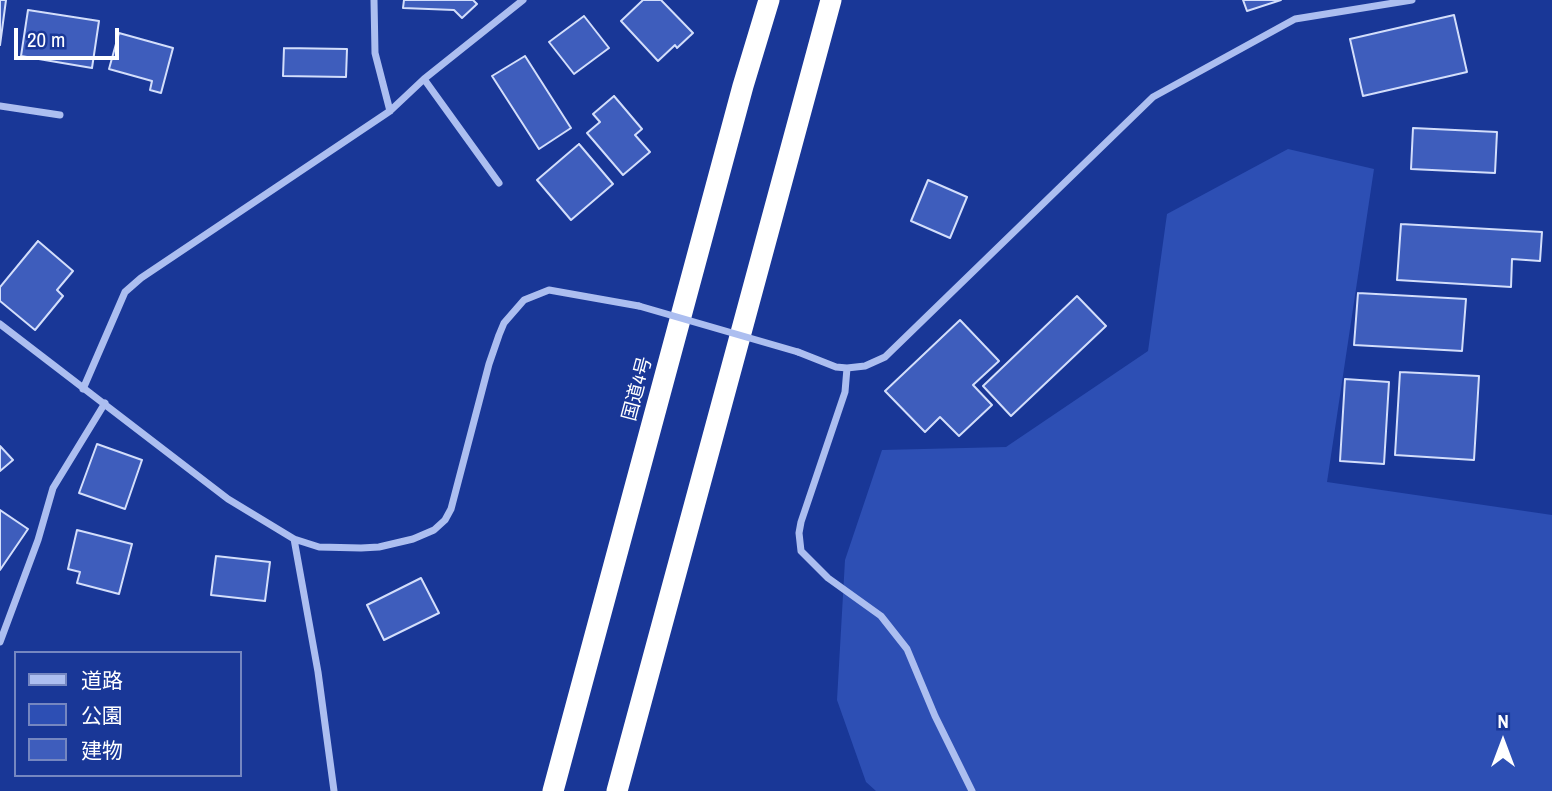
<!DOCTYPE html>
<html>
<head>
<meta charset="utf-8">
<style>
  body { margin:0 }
  #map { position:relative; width:1552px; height:791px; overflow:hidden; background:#193797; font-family:"Archivo Narrow","Noto Sans JP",sans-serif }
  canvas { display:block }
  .legend { position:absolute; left:14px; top:651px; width:228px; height:126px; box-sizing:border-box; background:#193797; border:2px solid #7587c1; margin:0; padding:9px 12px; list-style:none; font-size:21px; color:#fff }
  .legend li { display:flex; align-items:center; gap:14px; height:35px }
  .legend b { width:35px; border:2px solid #7587c1 }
  .north { position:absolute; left:1468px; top:707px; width:70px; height:70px; -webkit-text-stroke:5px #193797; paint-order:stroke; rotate:0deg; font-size:19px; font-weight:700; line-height:28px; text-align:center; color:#fff }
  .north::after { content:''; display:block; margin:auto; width:24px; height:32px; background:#fff; clip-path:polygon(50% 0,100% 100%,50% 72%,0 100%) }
  .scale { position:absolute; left:14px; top:28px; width:105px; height:32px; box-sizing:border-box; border:4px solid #fff; border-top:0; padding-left:9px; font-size:21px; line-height:24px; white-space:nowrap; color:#fff; -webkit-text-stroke:5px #193797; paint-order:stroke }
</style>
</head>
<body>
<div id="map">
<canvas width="1552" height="791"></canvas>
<ul class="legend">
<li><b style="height:9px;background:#acbef0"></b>道路</li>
<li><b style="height:19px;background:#2d4fb4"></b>公園</li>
<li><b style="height:19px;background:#3e5dbc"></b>建物</li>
</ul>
<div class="north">N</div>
<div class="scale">20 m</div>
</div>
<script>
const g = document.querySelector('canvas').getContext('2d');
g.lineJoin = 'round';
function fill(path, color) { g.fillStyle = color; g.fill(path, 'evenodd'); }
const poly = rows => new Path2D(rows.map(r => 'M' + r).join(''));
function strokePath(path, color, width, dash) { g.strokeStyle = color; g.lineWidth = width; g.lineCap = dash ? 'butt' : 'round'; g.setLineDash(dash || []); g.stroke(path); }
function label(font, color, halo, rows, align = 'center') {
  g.font = font + ' "Archivo Narrow","Noto Sans JP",sans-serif'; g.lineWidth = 5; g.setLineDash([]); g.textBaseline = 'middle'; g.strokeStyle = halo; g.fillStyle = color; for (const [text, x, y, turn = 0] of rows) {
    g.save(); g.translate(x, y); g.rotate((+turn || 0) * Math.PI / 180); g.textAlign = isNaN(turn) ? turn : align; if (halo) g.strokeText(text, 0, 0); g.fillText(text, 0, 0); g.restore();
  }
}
fill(poly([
  [1288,149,1374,169,1327,482,1552,515,1552,791,876,791,866,782,837,700,845,560,882,450,1006,447,1148,351,1167,214]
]), '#2d4fb4');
const building = poly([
  [0,0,6,0,0,45,0,0],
  [404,0,473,0,477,4,462,18,454,10,403,8,404,0],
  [643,0,661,0,693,33,677,48,675,45,658,61,621,21,643,0],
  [1243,0,1281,0,1247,11,1243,0],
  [28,10,99,21,92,68,21,56,28,10],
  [1454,15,1467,72,1363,96,1350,39,1454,15],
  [584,16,609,48,574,74,549,42,584,16],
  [119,33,173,48,161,93,150,90,152,81,109,69,119,33],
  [284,48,347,49,346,77,283,76,284,48],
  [525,56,571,128,539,149,492,76,525,56],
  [614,96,642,129,635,135,650,152,623,175,587,133,600,122,593,114,614,96],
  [1413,128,1497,132,1495,173,1411,169,1413,128],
  [579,144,613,184,571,220,537,180,579,144],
  [928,180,967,197,950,238,911,221,928,180],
  [1401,224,1542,232,1540,261,1512,259,1511,287,1397,280,1401,224],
  [38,241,73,271,57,290,63,296,35,330,0,301,0,287,38,241],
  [1358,293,1466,299,1462,351,1354,345,1358,293],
  [1077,296,1106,326,1011,416,983,386,1077,296],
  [960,320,999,361,973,385,992,405,959,436,940,417,925,432,885,391,960,320],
  [1400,372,1479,376,1474,460,1395,455,1400,372],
  [1345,379,1389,382,1384,464,1340,461,1345,379],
  [97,444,142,460,125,509,79,493,97,444],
  [0,446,13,460,0,471,0,446],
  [0,510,28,529,0,570,0,510],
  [77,530,132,544,119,594,77,583,80,572,68,569,77,530],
  [216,556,270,562,265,601,211,595,216,556],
  [421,578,439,613,384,640,367,605,421,578]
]);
fill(building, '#3e5dbc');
strokePath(building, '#d3defb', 2);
strokePath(poly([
  [374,0,375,53,390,111],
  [424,79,499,183],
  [0,106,60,115],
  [0,324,228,499,294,539,319,547,361,548,379,547,413,539,434,530,445,520,451,509,489,364,499,335,504,323,524,300,549,290,639,306],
  [798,352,836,367,847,368,865,366,885,357,1153,97,1295,19,1412,0],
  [847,368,845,392,801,522,799,533,801,551,828,578,881,616,907,649,935,716,972,791],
  [83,389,125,292,141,278,390,111,424,79,523,0],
  [294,539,318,672,334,791],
  [0,642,38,540,53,488,105,403]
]), '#acbef0', 7);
strokePath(poly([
  [553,791,743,86,769,0],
  [617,791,831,0]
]), '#fff', 21);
strokePath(poly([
  [639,306,798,352]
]), '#acbef0', 7);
label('19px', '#fff', '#193797', [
  ["国道4号",638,389,-75]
]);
</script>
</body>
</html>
